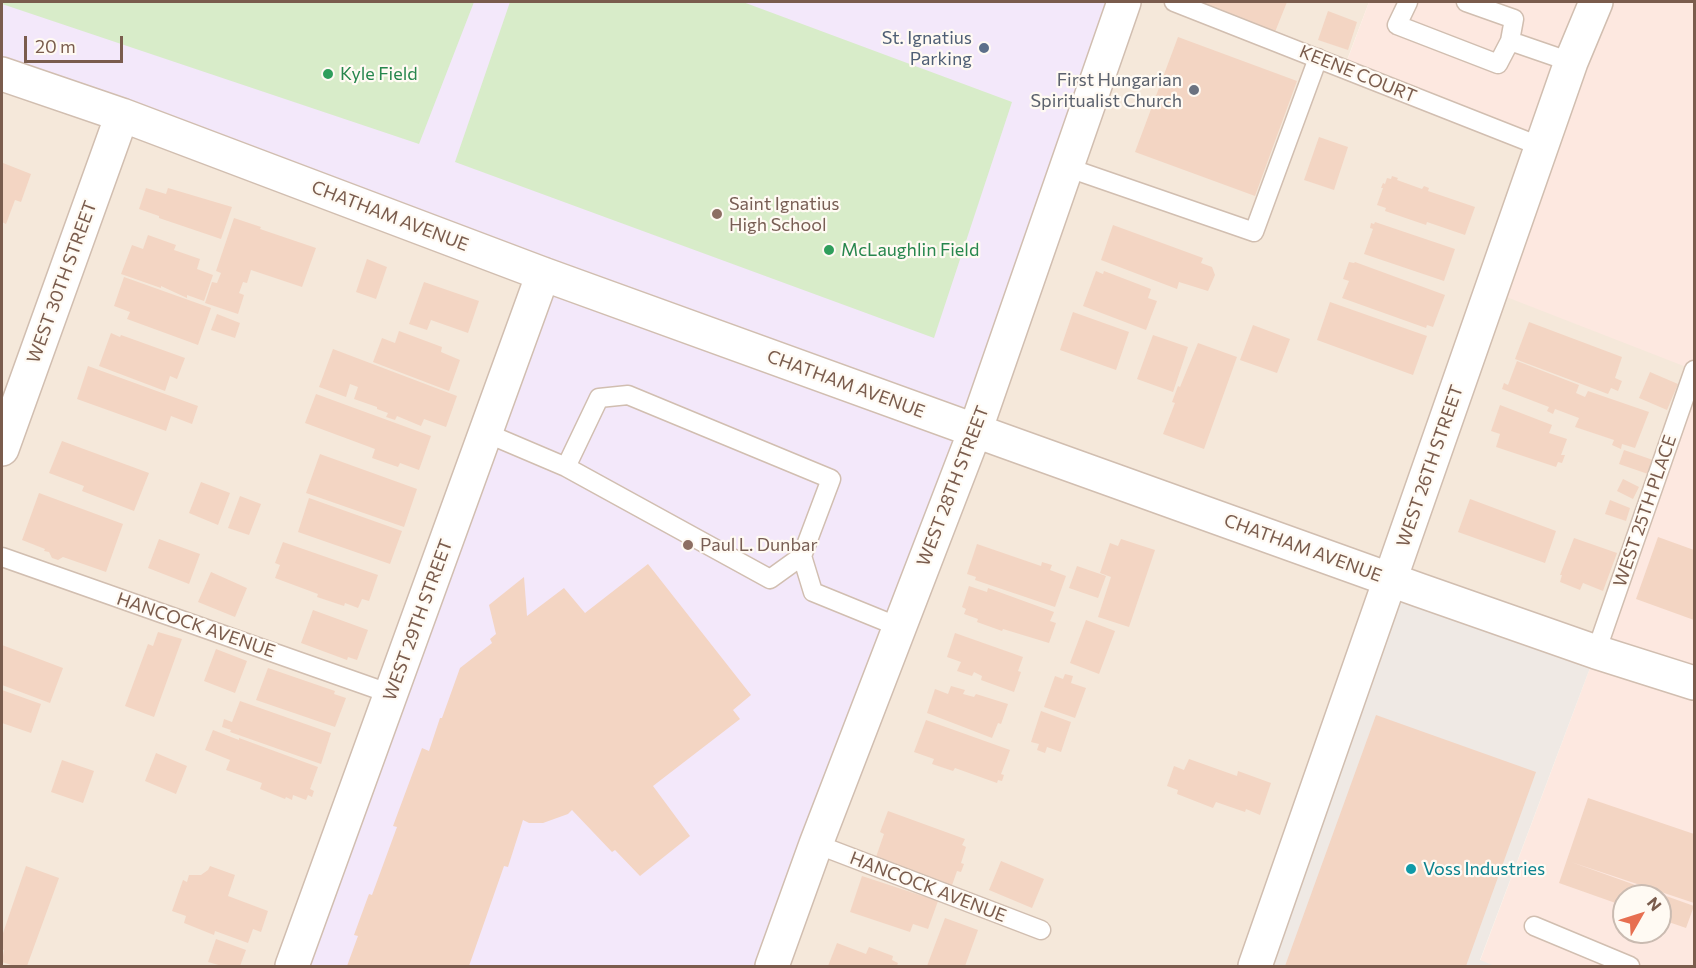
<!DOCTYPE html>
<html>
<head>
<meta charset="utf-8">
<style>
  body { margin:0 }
  #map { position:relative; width:1696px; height:968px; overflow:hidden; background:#fdf6ec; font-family:Commissioner,sans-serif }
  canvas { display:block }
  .frame { position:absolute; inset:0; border:3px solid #7a5c4d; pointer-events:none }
  .north { position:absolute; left:1612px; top:884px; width:60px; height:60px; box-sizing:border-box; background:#fffaf3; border:2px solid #cabbb1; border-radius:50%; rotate:51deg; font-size:16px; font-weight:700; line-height:24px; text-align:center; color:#7a5c4d }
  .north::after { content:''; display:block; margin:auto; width:21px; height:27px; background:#e76f51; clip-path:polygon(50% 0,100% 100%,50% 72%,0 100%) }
  .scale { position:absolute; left:24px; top:36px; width:99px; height:27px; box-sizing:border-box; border:3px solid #7a5c4d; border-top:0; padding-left:8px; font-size:18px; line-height:21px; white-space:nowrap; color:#7a5c4d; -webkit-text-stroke:4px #fffaf3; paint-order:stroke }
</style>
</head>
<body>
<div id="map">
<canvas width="1696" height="968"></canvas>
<div class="frame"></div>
<div class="north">N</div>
<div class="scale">20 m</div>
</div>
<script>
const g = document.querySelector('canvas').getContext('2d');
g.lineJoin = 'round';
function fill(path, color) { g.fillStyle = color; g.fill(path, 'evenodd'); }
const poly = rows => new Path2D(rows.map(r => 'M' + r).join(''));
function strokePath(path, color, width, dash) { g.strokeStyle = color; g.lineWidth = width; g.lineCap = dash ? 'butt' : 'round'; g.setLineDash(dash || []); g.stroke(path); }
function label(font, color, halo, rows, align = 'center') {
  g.font = font + ' Commissioner,sans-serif'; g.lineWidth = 4.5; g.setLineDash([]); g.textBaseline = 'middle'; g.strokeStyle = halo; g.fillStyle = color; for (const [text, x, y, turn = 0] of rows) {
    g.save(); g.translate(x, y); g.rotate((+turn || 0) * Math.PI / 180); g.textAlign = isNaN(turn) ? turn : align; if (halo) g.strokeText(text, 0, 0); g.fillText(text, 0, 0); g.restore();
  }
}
fill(poly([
  [1124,2,1369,2,1344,68,1542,147,1694,370,1596,652,1251,966,772,966],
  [2,74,543,274,292,966,2,966]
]), '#f5e8da');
fill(poly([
  [1369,2,1694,2,1694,966,1495,966,1480,961,1596,652,1694,370,1491,291,1541,147,1344,69],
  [1624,896,1660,896,1660,932,1624,932]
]), '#fde8e0');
fill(poly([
  [1380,588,1596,652,1480,960,1495,966,1251,966]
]), '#efe9e4');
fill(poly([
  [2,2,1124,2,772,966,292,966,543,274,2,74]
]), '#f3e8fa');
fill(poly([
  [2,2,474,2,419,144,2,4],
  [510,2,743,2,1012,102,934,338,455,162]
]), '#d8ecc9');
fill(poly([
  [1192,2,1287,2,1275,32],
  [1328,11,1357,22,1348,50,1318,40],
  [1178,37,1297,81,1255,196,1135,152],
  [1319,137,1348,147,1334,190,1304,180],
  [3,163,31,174,21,202,15,200,6,224,2,222,2,167],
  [1392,176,1398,178,1397,180,1422,189,1424,186,1429,188,1428,191,1475,207,1465,235,1427,222,1426,225,1385,211,1386,208,1377,205,1383,188,1381,188,1383,183,1385,184,1387,178,1391,179],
  [146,188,166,194,168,188,232,207,221,239,159,218,159,216,139,209],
  [234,218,261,227,260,229,316,248,302,287,251,270,247,283,243,282,239,293,244,295,238,314,205,303,212,282,217,283,221,273,216,271],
  [1375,222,1455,249,1444,281,1364,254,1373,229,1370,228,1371,223,1374,224],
  [1113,225,1203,258,1201,263,1212,267,1215,275,1208,291,1179,282,1177,289,1101,260],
  [148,235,176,245,174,250,200,259,197,269,213,275,204,301,187,295,187,298,161,286,161,288,121,274,132,245,143,249],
  [367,259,387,267,376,299,356,292],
  [1349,262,1354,263,1355,262,1445,295,1433,327,1427,325,1426,328,1342,298,1349,281,1343,279],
  [1096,271,1103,274,1104,271,1151,289,1148,298,1157,301,1146,330,1083,306],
  [124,277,211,308,198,345,127,319,130,312,114,306],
  [424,282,479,301,468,333,431,320,427,330,409,324],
  [1330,302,1427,336,1413,375,1317,340],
  [1073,312,1129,332,1116,370,1060,350],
  [217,314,240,323,235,338,211,330],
  [1529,322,1622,357,1615,378,1622,381,1618,391,1611,388,1608,394,1515,359],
  [1253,325,1290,339,1277,373,1240,360],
  [399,331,442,347,441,352,460,360,449,391,373,362,382,338,395,343],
  [111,333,120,337,121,335,185,358,177,379,170,376,165,391,99,366],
  [1153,335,1188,347,1173,392,1137,379],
  [1198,343,1237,357,1204,449,1163,434,1175,403,1172,402,1178,386,1180,387],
  [333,349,457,396,446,427,424,419,421,426,397,416,395,420,386,417,388,413,377,409,377,407,354,399,358,387,350,384,346,397,319,387],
  [1517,361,1579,385,1576,393,1585,397,1588,391,1649,412,1635,448,1622,444,1621,449,1612,445,1614,440,1575,427,1579,418,1555,409,1553,414,1547,411,1549,407,1502,389,1504,383,1508,385],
  [88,366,198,406,192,424,171,416,166,431,77,399],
  [1650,372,1678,384,1667,410,1639,398],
  [316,394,431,436,419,470,400,463,398,467,372,458,375,449,305,423],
  [1500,405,1552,425,1549,433,1567,439,1561,455,1565,455,1562,463,1558,462,1556,467,1496,447,1500,434,1491,431],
  [62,441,149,473,134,511,82,491,84,486,49,473],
  [1624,450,1653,460,1648,474,1619,464],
  [320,454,417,489,404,527,306,493],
  [1623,479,1639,487,1633,499,1617,491],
  [201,482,230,493,218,525,189,513],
  [39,493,123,524,106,572,63,557,58,560,52,558,49,552,44,551,45,549,22,540],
  [240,496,261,504,249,535,228,528],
  [309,498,402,531,390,564,298,532],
  [1470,499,1556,531,1545,563,1458,532],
  [1610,500,1630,508,1626,521,1605,514],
  [1658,537,1694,550,1694,620,1636,599],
  [1574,538,1617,553,1603,591,1583,583,1580,590,1560,582,1562,575,1560,575],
  [159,539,200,554,189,584,148,568],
  [1121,539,1155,550,1129,627,1098,617,1111,577,1100,573,1110,543,1118,546],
  [283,542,378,575,369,601,362,599,358,608,345,603,344,606,317,597,318,594,275,578,280,565,275,563],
  [977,544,1041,566,1042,562,1052,565,1050,570,1066,576,1055,607,975,580,976,577,967,574],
  [648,564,751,695,733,710,740,719,653,786,690,836,640,876,615,850,612,852,572,810,568,814,543,823,529,823,523,820,508,867,504,866,469,966,347,966,358,936,354,935,369,894,372,895,397,827,393,826,422,748,429,751,440,718,442,718,460,668,492,643,490,639,496,634,489,605,524,577,527,616,564,588,585,613],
  [1077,566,1106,576,1098,598,1069,588],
  [211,572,247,588,235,617,198,602],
  [969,586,987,592,988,588,1054,612,1050,621,1056,623,1049,643,1003,629,1002,631,977,622,978,619,964,614,966,609,962,607],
  [313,610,368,630,357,660,348,657,347,660,301,643],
  [1086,620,1115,631,1099,674,1070,663],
  [158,632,182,639,154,717,125,706,148,644,153,646],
  [955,633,1023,657,1018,671,1021,672,1014,692,981,680,982,676,974,672,972,676,957,671,961,662,947,657],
  [2,645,63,668,50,703,2,685],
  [216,649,247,661,235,693,204,681],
  [268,668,335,691,334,694,346,698,335,727,256,700],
  [1065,674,1073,676,1071,683,1086,688,1075,718,1044,707,1055,676,1063,679],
  [951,686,965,690,963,694,974,697,976,694,1008,704,1001,724,998,723,992,738,927,713,935,689,948,694],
  [2,690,41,704,31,733,2,723],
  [240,701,331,733,321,764,230,732,231,730,222,727,224,719,232,722],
  [1041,711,1071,722,1061,752,1047,747,1045,753,1037,750,1039,744,1031,742],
  [1376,715,1536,772,1466,966,1285,966],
  [926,720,1010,750,1001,774,1004,775,1002,781,998,780,997,783,955,768,953,771,932,764,934,759,914,752],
  [213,730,239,740,239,738,318,767,310,789,314,791,312,797,308,795,306,800,293,795,292,800,286,797,285,799,260,789,262,783,226,770,230,760,205,750],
  [156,753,187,766,176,794,145,781],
  [1189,759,1237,776,1238,771,1271,783,1260,815,1246,809,1245,812,1216,802,1213,808,1177,794,1178,790,1167,786,1174,766,1184,770],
  [62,760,94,771,83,803,51,792],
  [1588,798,1694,834,1694,903,1571,862,1694,906,1686,928,1660,919,1660,896,1624,896,1624,906,1559,883],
  [888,811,965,839,962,845,966,847,961,863,964,864,961,872,957,871,950,891,896,871,897,865,876,857,884,834,880,832],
  [1001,861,1044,879,1032,908,989,890],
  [26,866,59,878,27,966,14,966,2,962,4,950,2,949,2,936],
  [210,866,235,875,228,896,268,911,261,932,253,929,248,943,215,931,214,935,184,923,186,916,172,911,183,880,187,882,189,875,201,875,208,870],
  [862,876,938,901,928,929,913,924,910,932,850,912],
  [945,918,978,930,965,966,927,966],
  [216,939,246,950,240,966,222,966,208,962],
  [837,943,866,954,869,947,893,956,892,960,898,963,897,966,828,966]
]), '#f3d5c3');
const lane = poly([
  [1174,2,1542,147],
  [1408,2,1397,25,1498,64,1510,41,1514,19,1466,2],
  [1510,41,1571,62],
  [1066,167,1254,232,1318,58],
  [486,433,566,467,770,579,802,556,831,479,628,395,599,398,566,467],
  [802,556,813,592,899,627],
  [2,557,391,694],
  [1596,652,1694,370],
  [816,844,1041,930],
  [1534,926,1630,966]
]);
const street = poly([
  [2,74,122,115,543,274,1004,441,1419,590,1596,652,1694,683],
  [2,449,122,115],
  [292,966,543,274],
  [772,966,816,844,975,431,1124,2],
  [1255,966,1571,62,1596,2]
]);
strokePath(lane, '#d1beb0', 21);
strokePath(street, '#d1beb0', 36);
strokePath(lane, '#fff', 18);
strokePath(street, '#fff', 33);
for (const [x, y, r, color] of [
  [984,48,6,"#5c6f8a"],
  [328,74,6,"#2e9e5b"],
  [1194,90,6,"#6b7280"],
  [717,214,6,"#8d6e63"],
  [829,250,6,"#2e9e5b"],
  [688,545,6,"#8d6e63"],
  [1411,869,6,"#0f9aa8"]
]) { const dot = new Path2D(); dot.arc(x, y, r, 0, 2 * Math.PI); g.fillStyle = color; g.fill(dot); strokePath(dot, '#fffaf3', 2); }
label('18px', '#4e5e75', '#fffaf3', [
  ["St. Ignatius",972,38],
  ["Parking",972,59]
], 'right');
label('18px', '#27864d', '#fffaf3', [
  ["Kyle Field",340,74],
  ["McLaughlin Field",841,250]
], 'left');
label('18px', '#7a5c4d', '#fffaf3', [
  ["KEENE COURT",1358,74,22],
  ["CHATHAM AVENUE",390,216,21],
  ["WEST 30TH STREET",62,282,-70],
  ["CHATHAM AVENUE",846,384,20],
  ["WEST 26TH STREET",1430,466,-71],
  ["WEST 28TH STREET",953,486,-69],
  ["WEST 25TH PLACE",1645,511,-71],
  ["CHATHAM AVENUE",1303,548,20],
  ["WEST 29TH STREET",418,620,-70],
  ["HANCOCK AVENUE",196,625,19],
  ["HANCOCK AVENUE",928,887,21]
]);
label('18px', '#5b616d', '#fffaf3', [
  ["First Hungarian",1182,80],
  ["Spiritualist Church",1182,101]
], 'right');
label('18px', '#785e54', '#fffaf3', [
  ["Saint Ignatius",729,204],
  ["High School",729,225],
  ["Paul L. Dunbar",700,545]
], 'left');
label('18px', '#0d838f', '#fffaf3', [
  ["Voss Industries",1423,869]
], 'left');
</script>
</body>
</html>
